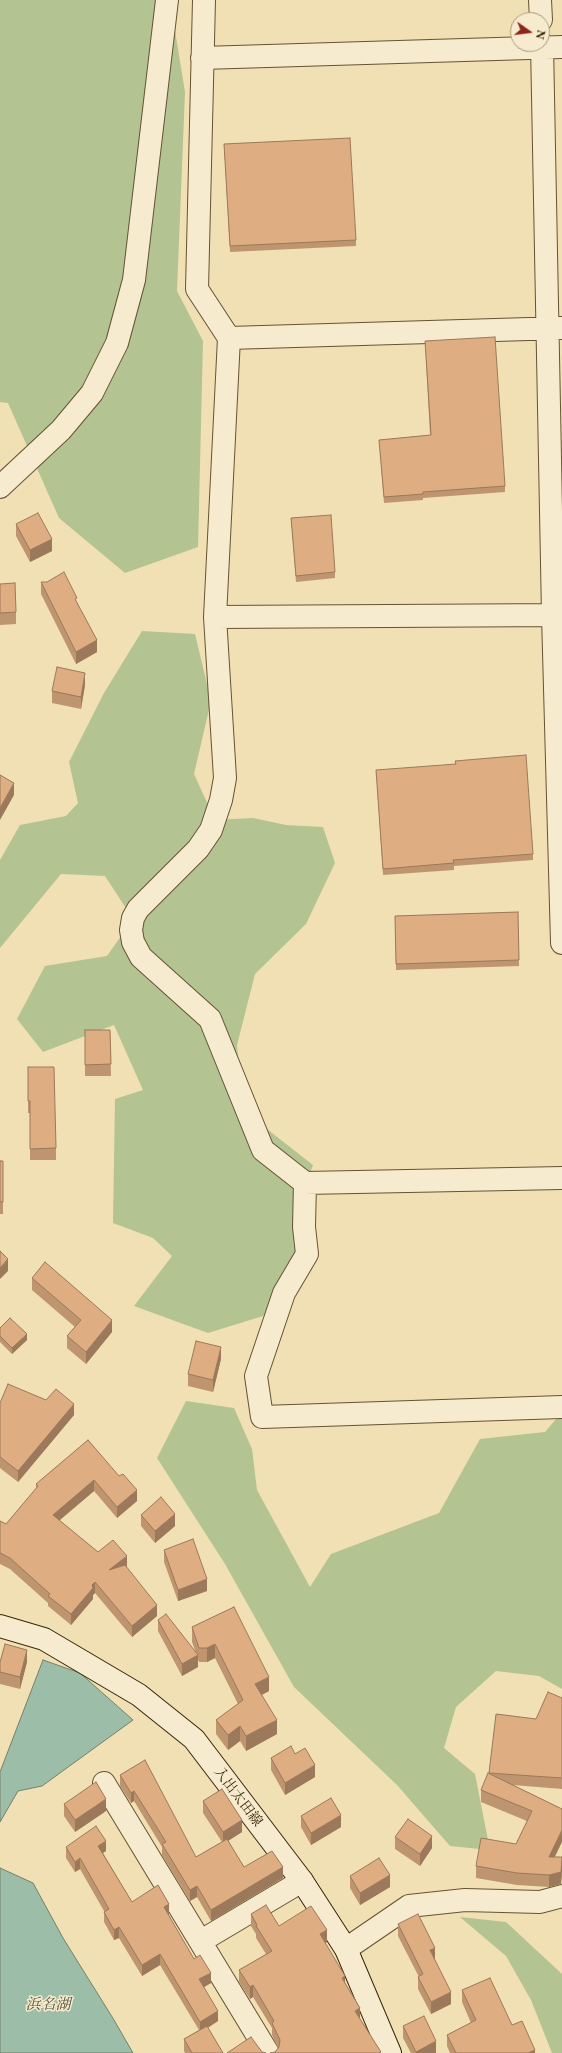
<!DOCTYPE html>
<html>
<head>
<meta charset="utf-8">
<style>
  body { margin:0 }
  #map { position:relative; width:562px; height:2053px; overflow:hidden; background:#f1e0b3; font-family:"EB Garamond",serif }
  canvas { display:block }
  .north { position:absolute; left:510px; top:12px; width:40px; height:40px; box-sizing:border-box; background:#f6ebce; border:1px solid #a99b7f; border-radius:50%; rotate:104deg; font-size:11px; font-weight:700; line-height:16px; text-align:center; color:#362408 }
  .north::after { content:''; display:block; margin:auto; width:14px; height:18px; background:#8f2418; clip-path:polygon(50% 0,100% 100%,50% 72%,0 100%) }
</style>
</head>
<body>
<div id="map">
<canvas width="562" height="2053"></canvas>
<div class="north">N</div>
</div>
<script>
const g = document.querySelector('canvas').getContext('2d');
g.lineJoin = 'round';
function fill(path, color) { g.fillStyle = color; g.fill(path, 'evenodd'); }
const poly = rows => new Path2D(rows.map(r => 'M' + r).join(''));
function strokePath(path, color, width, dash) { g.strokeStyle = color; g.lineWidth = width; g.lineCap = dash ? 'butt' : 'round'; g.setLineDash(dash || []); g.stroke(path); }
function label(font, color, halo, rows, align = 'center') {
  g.font = font + ' "EB Garamond","Noto Serif JP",serif'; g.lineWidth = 3; g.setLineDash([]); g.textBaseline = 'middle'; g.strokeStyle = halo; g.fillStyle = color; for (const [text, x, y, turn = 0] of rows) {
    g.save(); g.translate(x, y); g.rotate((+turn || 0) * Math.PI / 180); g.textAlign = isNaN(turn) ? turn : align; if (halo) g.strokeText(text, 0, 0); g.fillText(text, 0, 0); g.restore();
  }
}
fill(poly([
  [0,0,170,0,185,92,177,291,203,341,198,547,125,573,59,518,8,403,0,402],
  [142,631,195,634,211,701,194,774,215,820,253,818,286,825,323,827,335,863,306,924,255,974,237,1045,242,1099,263,1126,313,1165,296,1213,296,1255,263,1316,208,1333,134,1306,172,1256,153,1238,113,1223,115,1099,143,1090,114,1025,43,1052,17,1019,45,966,107,956,133,919,105,876,61,874,0,948,0,860,20,825,66,816,78,803,69,762,104,693],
  [186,1401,234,1408,252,1449,257,1490,310,1587,331,1554,439,1513,480,1439,545,1432,562,1412,562,1689,539,1676,496,1671,456,1707,444,1748,475,1774,490,1850,450,1846,397,1785,294,1687,225,1564,157,1458],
  [460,1917,506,1922,562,1974,562,2053,552,2053,531,2000,506,1956]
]), '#b3c391');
const water = poly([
  [43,1660,80,1673,133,1720,42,1786,18,1791,0,1822,0,1772,43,1660],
  [0,1868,33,1883,63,1938,114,2020,133,2053,0,2053,0,1868]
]);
fill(water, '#9cbea8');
strokePath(water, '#738068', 1);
const minor = poly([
  [204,0,197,289,229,338,215,617,225,778,221,800,211,830,198,849,138,909,133,918,131,930,133,942,141,957,210,1019,263,1150,305,1183,562,1178],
  [540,0,541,20],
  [542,44,553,615,562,943],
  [202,58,562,47],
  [229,338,562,328],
  [215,617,562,615],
  [305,1183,304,1227,307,1254,284,1293,256,1376,262,1417,562,1407],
  [104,1783,268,2053],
  [201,1941,302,1881],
  [346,1949,409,1906,465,1900,540,1902,562,1896]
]);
const tertiary = poly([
  [0,487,61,430,92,393,117,343,134,280,167,0]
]);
const secondary = poly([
  [0,1626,44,1639,139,1695,194,1739,302,1881,346,1949,390,2053]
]);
strokePath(minor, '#655333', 24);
strokePath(tertiary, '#655333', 24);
strokePath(secondary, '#362408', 24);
strokePath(minor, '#f6ebce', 22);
strokePath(tertiary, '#f6ebce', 22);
strokePath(secondary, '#f6ebce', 22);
fill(poly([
  [224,144,356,240,356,246,230,252],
  [425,341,505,486,505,492,423,498,423,500,384,503,379,440,430,435],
  [291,518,335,572,335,578,296,582],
  [16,524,52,551,30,562,16,536],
  [41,582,77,602,97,652,76,664,41,594],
  [0,584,16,612,16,624,0,625],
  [85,685,81,709,52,703,52,691],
  [376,770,533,854,533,860,454,866,454,870,383,875],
  [518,912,519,966,396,970,395,916],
  [85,1030,110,1030,111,1076,85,1076],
  [28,1067,56,1148,56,1160,30,1160,30,1113,28,1113],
  [0,1161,3,1161,3,1214,0,1214],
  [32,1278,112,1332,86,1364,67,1348,67,1336,75,1327,32,1290],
  [0,1328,27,1340,12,1354,0,1342],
  [221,1359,213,1392,188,1386,188,1374],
  [0,1403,74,1415,18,1482,0,1468],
  [88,1440,137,1501,117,1518,94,1491,59,1520,98,1552,126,1567,157,1616,132,1637,95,1593,93,1595,93,1599,71,1625,48,1606,48,1603,10,1569,0,1564,0,1521,6,1524,36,1489,36,1484],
  [141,1515,175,1526,155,1543,141,1526],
  [164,1550,207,1591,178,1601,164,1562],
  [234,1607,269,1691,262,1695,277,1734,246,1751,240,1741,228,1750,216,1734,216,1720,238,1704,215,1658,207,1662,199,1662,198,1659,198,1667,182,1676,158,1631,158,1620,196,1653,192,1642,192,1627],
  [0,1662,27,1662,20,1689,0,1684],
  [562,1698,562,1789,513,1785,562,1809,554,1857,562,1857,562,1872,561,1884,549,1887,517,1885,476,1878,476,1866,516,1844,527,1821,481,1802,481,1790,489,1773,496,1714,536,1719],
  [295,1754,315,1777,285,1795,271,1770,271,1758],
  [120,1775,196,1857,222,1842,203,1813,203,1801,242,1832,228,1841,244,1867,283,1878,211,1921,197,1897,190,1901,162,1855,162,1847,134,1801,131,1803,120,1786],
  [64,1804,106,1811,75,1832,64,1816],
  [301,1816,341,1827,311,1845,301,1827],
  [395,1837,432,1848,420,1866,395,1849],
  [66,1847,106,1851,103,1853,132,1902,169,1914,168,1915,194,1959,211,1983,204,1987,218,2021,208,2028,223,2053,185,2053,184,2051,184,2039,199,2030,160,1965,142,1976,119,1938,114,1940,104,1922,104,1911,80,1869,75,1872,66,1858],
  [350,1876,390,1887,360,1905,350,1888],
  [251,1914,279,1926,327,1942,325,1943,345,1983,360,2020,381,2053,275,2052,278,2048,272,2035,272,2028,253,1997,250,1999,239,1982,239,1970,266,1954,256,1938,256,1934,251,1926],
  [398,1924,435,1960,451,2004,431,2014,418,1989,418,1977,419,1977,398,1936],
  [462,1990,512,2025,535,2053,450,2053,447,2046,447,2035,471,2023,462,2002],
  [403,2026,436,2053,411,2053,403,2038]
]), '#bf956f');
fill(poly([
  [52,539,52,551,30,562,30,550],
  [97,640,97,652,76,664,76,652],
  [85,673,85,685,81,709,81,697],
  [14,783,14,795,0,820,0,808],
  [8,1259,8,1271,0,1279,0,1268],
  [112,1320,112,1332,86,1364,86,1352],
  [27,1334,27,1340,12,1354,12,1348],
  [221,1347,221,1359,213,1392,213,1380],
  [74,1404,74,1415,18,1482,18,1471],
  [94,1480,94,1491,53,1526,53,1515],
  [137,1490,137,1501,117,1518,117,1507],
  [175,1514,175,1526,155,1543,155,1531],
  [127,1556,127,1567,109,1570],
  [207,1579,207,1591,178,1601,178,1590],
  [95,1582,95,1593,93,1595,93,1599,71,1625,71,1614,92,1585],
  [157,1605,157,1616,132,1637,132,1626],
  [215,1644,215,1658,207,1662,207,1648],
  [27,1650,27,1662,20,1689,20,1677],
  [198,1655,198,1667,182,1676,182,1664],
  [269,1677,269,1691,255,1698,255,1684],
  [277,1720,277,1734,246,1751,246,1736],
  [240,1726,240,1741,228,1750,228,1735],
  [315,1765,315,1777,285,1795,285,1783],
  [134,1791,134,1801,131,1803,131,1793],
  [106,1799,106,1811,75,1832,75,1820],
  [341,1815,341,1827,311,1845,311,1833],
  [242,1820,242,1832,223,1844,223,1832],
  [562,1830,562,1842,549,1869,549,1857],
  [432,1836,432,1848,420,1866,420,1854],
  [106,1841,106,1851,98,1856,98,1846],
  [80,1858,80,1869,75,1872,75,1862],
  [562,1860,562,1872,561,1884,549,1887,549,1875],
  [283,1867,283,1878,211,1921,211,1910],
  [390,1875,390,1887,360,1905,360,1893],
  [197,1886,197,1897,190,1901,190,1890],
  [169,1904,169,1914,164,1917,164,1907],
  [119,1927,119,1938,114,1940,114,1930],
  [327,1930,327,1942,320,1946,320,1934],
  [435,1948,435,1960,430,1962,430,1950],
  [160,1954,160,1965,142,1976,142,1965],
  [211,1973,211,1983,199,1990,199,1979],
  [345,1976,345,1988,342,1978],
  [253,1985,253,1997,250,1999,250,1987],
  [451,1992,451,2004,431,2014,431,2002],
  [360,2008,360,2020,355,2011],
  [218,2011,218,2021,200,2032,200,2022],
  [436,2041,436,2053,416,2053,416,2052],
  [535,2050,535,2053,528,2053]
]), '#9b795a');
const building = poly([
  [350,138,356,240,230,246,224,144,350,138],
  [495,337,505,486,423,492,423,494,384,497,379,440,431,435,425,341,495,337],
  [38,513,52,539,30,550,16,524,38,513],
  [331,515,335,572,296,576,291,518,331,515],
  [64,572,77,598,75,599,97,640,76,652,41,582,47,582,64,572],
  [15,583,16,612,0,613,0,584,15,583],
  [57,667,85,673,81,697,52,691,57,667],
  [526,755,533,854,453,860,454,863,383,869,376,770,456,764,455,761,526,755],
  [0,775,14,783,0,808,0,775],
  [518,912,519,960,396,964,395,916,518,912],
  [85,1030,110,1030,111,1064,85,1065,85,1030],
  [28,1067,54,1067,56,1148,30,1149,30,1101,28,1101,28,1067],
  [0,1161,3,1161,3,1202,0,1202,0,1161],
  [0,1251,8,1259,0,1268,0,1251],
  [45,1262,112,1320,86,1352,67,1336,81,1320,32,1278,45,1262],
  [10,1318,27,1334,12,1348,0,1336,0,1328,10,1318],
  [196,1341,221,1347,213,1380,188,1374,196,1341],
  [8,1384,46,1400,56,1389,74,1404,18,1471,0,1457,0,1403,8,1384],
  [88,1440,119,1476,123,1474,137,1490,117,1507,94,1480,53,1515,98,1552,113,1540,127,1556,109,1570,125,1565,157,1605,132,1626,95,1582,92,1585,93,1588,71,1614,48,1596,50,1594,10,1558,0,1553,0,1521,6,1524,38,1486,36,1484,88,1440],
  [161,1497,175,1514,155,1531,141,1515,161,1497],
  [193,1539,207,1579,178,1590,164,1550,193,1539],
  [234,1607,269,1677,255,1684,277,1720,246,1736,240,1726,228,1735,216,1720,243,1700,215,1644,207,1648,199,1648,192,1627,234,1607],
  [166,1614,198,1655,182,1664,158,1620,166,1614],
  [5,1644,27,1650,20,1677,0,1672,0,1662,5,1644],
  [548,1692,562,1698,562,1778,489,1773,496,1714,536,1719,548,1692],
  [291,1746,295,1754,305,1748,315,1765,285,1783,271,1758,291,1746],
  [145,1760,196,1857,227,1839,244,1867,272,1851,283,1867,211,1910,197,1886,190,1890,162,1844,166,1842,134,1791,131,1793,120,1775,145,1760],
  [488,1773,562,1809,562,1830,549,1857,562,1857,561,1872,549,1875,517,1873,476,1866,481,1838,516,1844,532,1811,481,1790,488,1773],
  [96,1782,106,1799,75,1820,64,1804,96,1782],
  [222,1789,242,1820,223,1832,203,1801,222,1789],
  [331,1798,341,1815,311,1833,301,1816,331,1798],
  [408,1819,432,1836,420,1854,395,1837,408,1819],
  [96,1826,106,1841,98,1846,132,1902,158,1885,169,1904,164,1907,194,1959,200,1955,211,1973,199,1979,218,2011,200,2022,160,1954,142,1965,119,1927,114,1930,104,1912,109,1909,80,1858,75,1862,66,1847,96,1826],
  [379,1858,390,1875,360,1893,350,1876,379,1858],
  [266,1905,279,1926,311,1906,327,1930,320,1934,345,1976,342,1978,360,2008,355,2011,381,2052,379,2053,270,2053,275,2052,279,2047,280,2040,272,2023,274,2021,253,1985,250,1987,239,1970,272,1951,256,1926,257,1925,251,1914,266,1905],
  [418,1914,435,1948,430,1950,451,1992,431,2002,418,1977,423,1974,398,1924,418,1914],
  [490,1978,512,2025,522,2021,535,2050,528,2053,456,2053,447,2035,476,2020,462,1990,490,1978],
  [424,2016,436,2041,416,2052,403,2026,424,2016],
  [207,2026,223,2053,192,2053,184,2039,207,2026],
  [251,2037,262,2052,266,2053,227,2053,251,2037]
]);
fill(building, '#dead81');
strokePath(building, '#9b795a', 1);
label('14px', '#362408', '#f6ebce', [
  ["入出太田線",238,1797,53]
]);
label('italic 15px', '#555238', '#f6ebce', [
  ["浜名湖",48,2005]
]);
</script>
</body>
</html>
